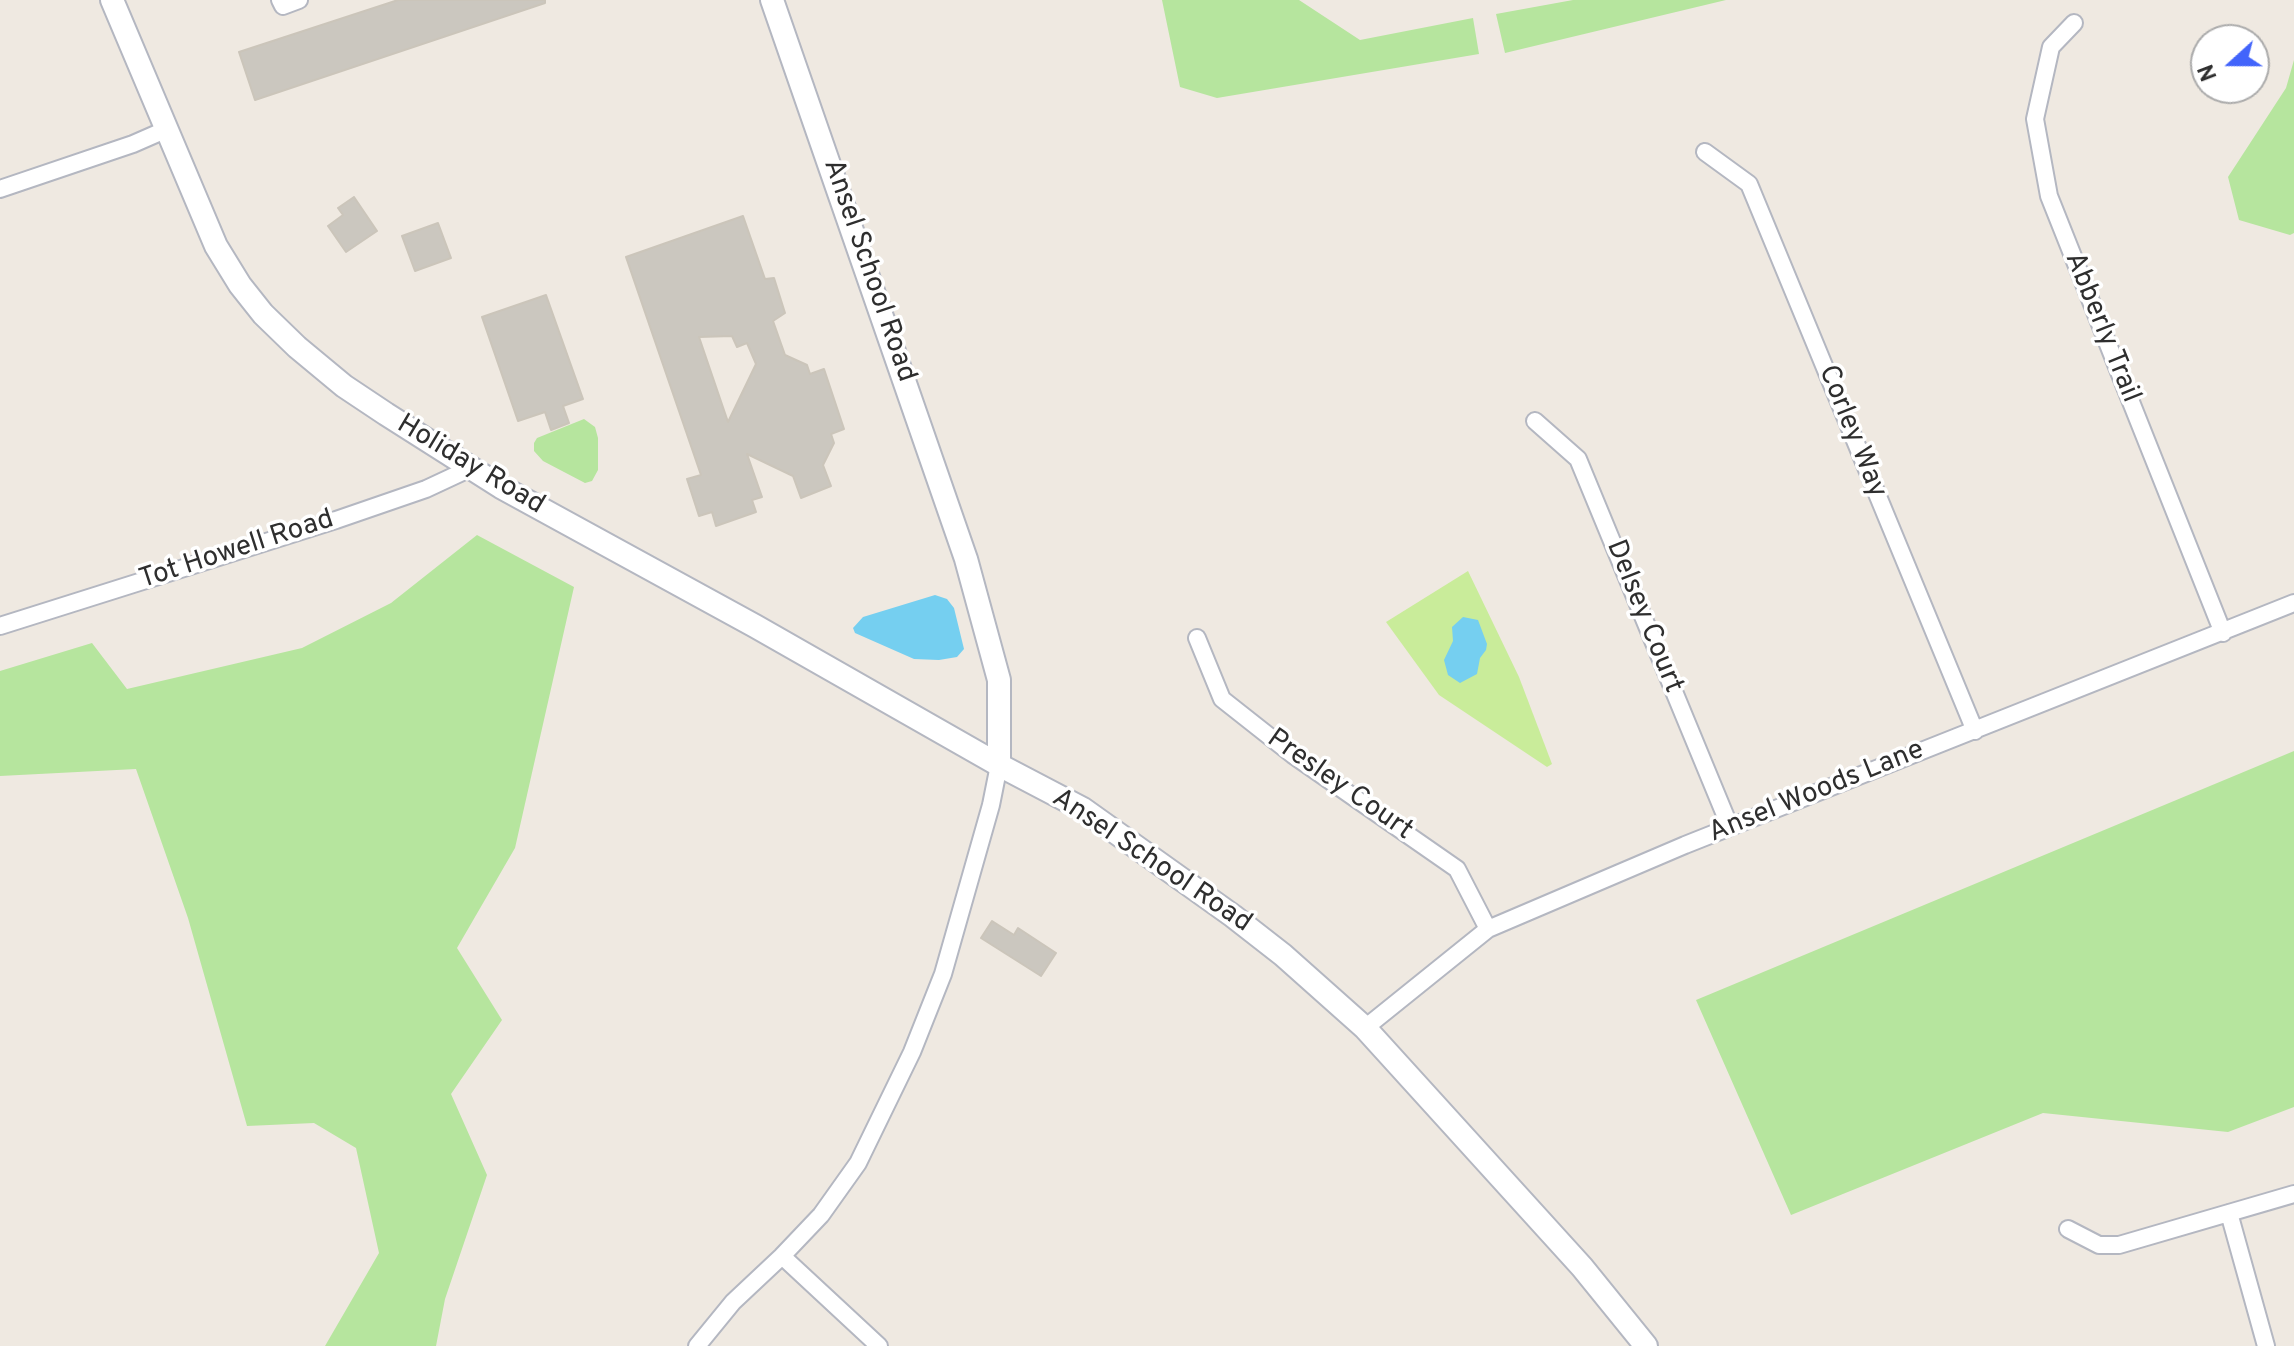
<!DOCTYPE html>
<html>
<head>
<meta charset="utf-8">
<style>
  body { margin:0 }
  #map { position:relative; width:2294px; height:1346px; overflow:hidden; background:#efe9e1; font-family:Overpass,sans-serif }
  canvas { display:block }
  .north { position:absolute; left:2190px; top:24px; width:80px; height:80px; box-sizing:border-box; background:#fff; border:2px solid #ababab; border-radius:50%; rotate:249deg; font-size:22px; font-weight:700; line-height:32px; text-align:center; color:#2e2e2e }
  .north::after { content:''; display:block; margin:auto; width:28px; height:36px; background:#4264fb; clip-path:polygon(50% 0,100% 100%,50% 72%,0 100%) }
</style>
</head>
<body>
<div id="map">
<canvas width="2294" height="1346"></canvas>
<div class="north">N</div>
</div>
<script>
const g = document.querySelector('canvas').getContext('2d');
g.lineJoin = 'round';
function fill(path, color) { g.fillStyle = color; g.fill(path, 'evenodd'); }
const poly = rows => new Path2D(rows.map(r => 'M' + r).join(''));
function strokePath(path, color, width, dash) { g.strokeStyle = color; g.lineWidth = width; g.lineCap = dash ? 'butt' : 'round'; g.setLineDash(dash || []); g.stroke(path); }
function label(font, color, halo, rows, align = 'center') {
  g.font = font + ' Overpass,sans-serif'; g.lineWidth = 7; g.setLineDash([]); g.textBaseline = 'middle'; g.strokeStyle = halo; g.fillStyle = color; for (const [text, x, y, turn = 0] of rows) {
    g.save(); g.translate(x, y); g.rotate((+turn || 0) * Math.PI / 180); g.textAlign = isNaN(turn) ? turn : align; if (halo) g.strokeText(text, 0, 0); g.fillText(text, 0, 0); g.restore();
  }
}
fill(poly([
  [1162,0,1299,0,1360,40,1473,18,1479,54,1217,98,1180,87],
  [1573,0,1726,0,1505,53,1496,14],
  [2294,60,2294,233,2290,235,2239,220,2228,177,2286,88],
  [584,419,595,427,598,438,598,470,592,481,585,483,543,461,534,451,534,443,537,438],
  [477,535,574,587,515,848,457,948,502,1020,451,1094,487,1175,445,1299,436,1346,325,1346,379,1253,356,1148,314,1123,247,1126,188,918,136,769,0,776,0,671,92,643,127,689,302,648,391,603],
  [2294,751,2294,1107,2228,1132,2043,1113,1791,1215,1696,1000]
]), '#b6e59e');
fill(poly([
  [1468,571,1519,677,1552,764,1547,767,1439,695,1386,622]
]), '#c9ec9a');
fill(poly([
  [935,595,947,599,954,608,964,649,957,657,939,660,914,659,855,633,853,628,863,617],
  [1463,617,1478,620,1487,644,1486,650,1480,658,1477,674,1460,683,1448,675,1444,660,1453,641,1452,627]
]), '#75cff0');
const building = poly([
  [398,0,545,0,545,3,255,100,239,52,398,0],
  [354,197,377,231,346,252,328,226,343,215,338,208,354,197],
  [743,216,765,279,774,278,785,313,773,321,785,355,807,365,810,374,824,369,844,429,831,434,834,443,823,465,831,486,801,498,793,476,747,454,762,497,752,500,756,512,716,526,712,512,699,516,687,479,701,475,626,257,743,216],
  [732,336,737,347,747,343,756,364,728,422,699,337,732,336],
  [438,223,451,258,415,271,402,236,438,223],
  [546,295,583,399,563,406,569,423,551,430,545,412,518,421,482,317,546,295],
  [992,921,1014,935,1018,928,1056,953,1041,976,981,938,992,921]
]);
fill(building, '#cbc7bf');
strokePath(building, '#cbc5ba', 2);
const minor = poly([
  [280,0,283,6,299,0],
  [2074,23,2051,47,2035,119,2049,196,2223,633],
  [1705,152,1749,184,1975,731],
  [0,189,133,144,165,130],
  [1535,421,1578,459,1730,827],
  [0,626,336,520,426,489,471,468],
  [1197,638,1222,699,1293,755,1457,869,1488,929],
  [1365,1028,1488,929,1685,845,2294,603],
  [2229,1213,2266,1346],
  [2068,1229,2099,1245,2119,1245,2294,1194],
  [782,1256,879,1346],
  [697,1346,733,1302,782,1256,821,1215,858,1163,912,1052,943,974,991,805,999,765]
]);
const tertiary = poly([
  [112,0,216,246,240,285,263,314,297,347,344,386,386,414,501,487,755,626,999,765],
  [772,0,966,559,999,680,999,765,1083,809,1233,916,1283,955,1365,1028,1582,1267,1646,1346]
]);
strokePath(minor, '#b4b7c1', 20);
strokePath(tertiary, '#b4b7c1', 26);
strokePath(minor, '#fff', 16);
strokePath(tertiary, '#fff', 22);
label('28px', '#2e2e2e', '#fff', [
  ["Ansel School Road",868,271,71],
  ["Abberly Trail",2101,328,68],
  ["Corley Way",1851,432,68],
  ["Holiday Road",470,466,31],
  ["Tot Howell Road",237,551,-18],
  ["Delsey Court",1643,617,68],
  ["Presley Court",1339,786,35],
  ["Ansel Woods Lane",1817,793,-22],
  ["Ansel School Road",1151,862,34]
]);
</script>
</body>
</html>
